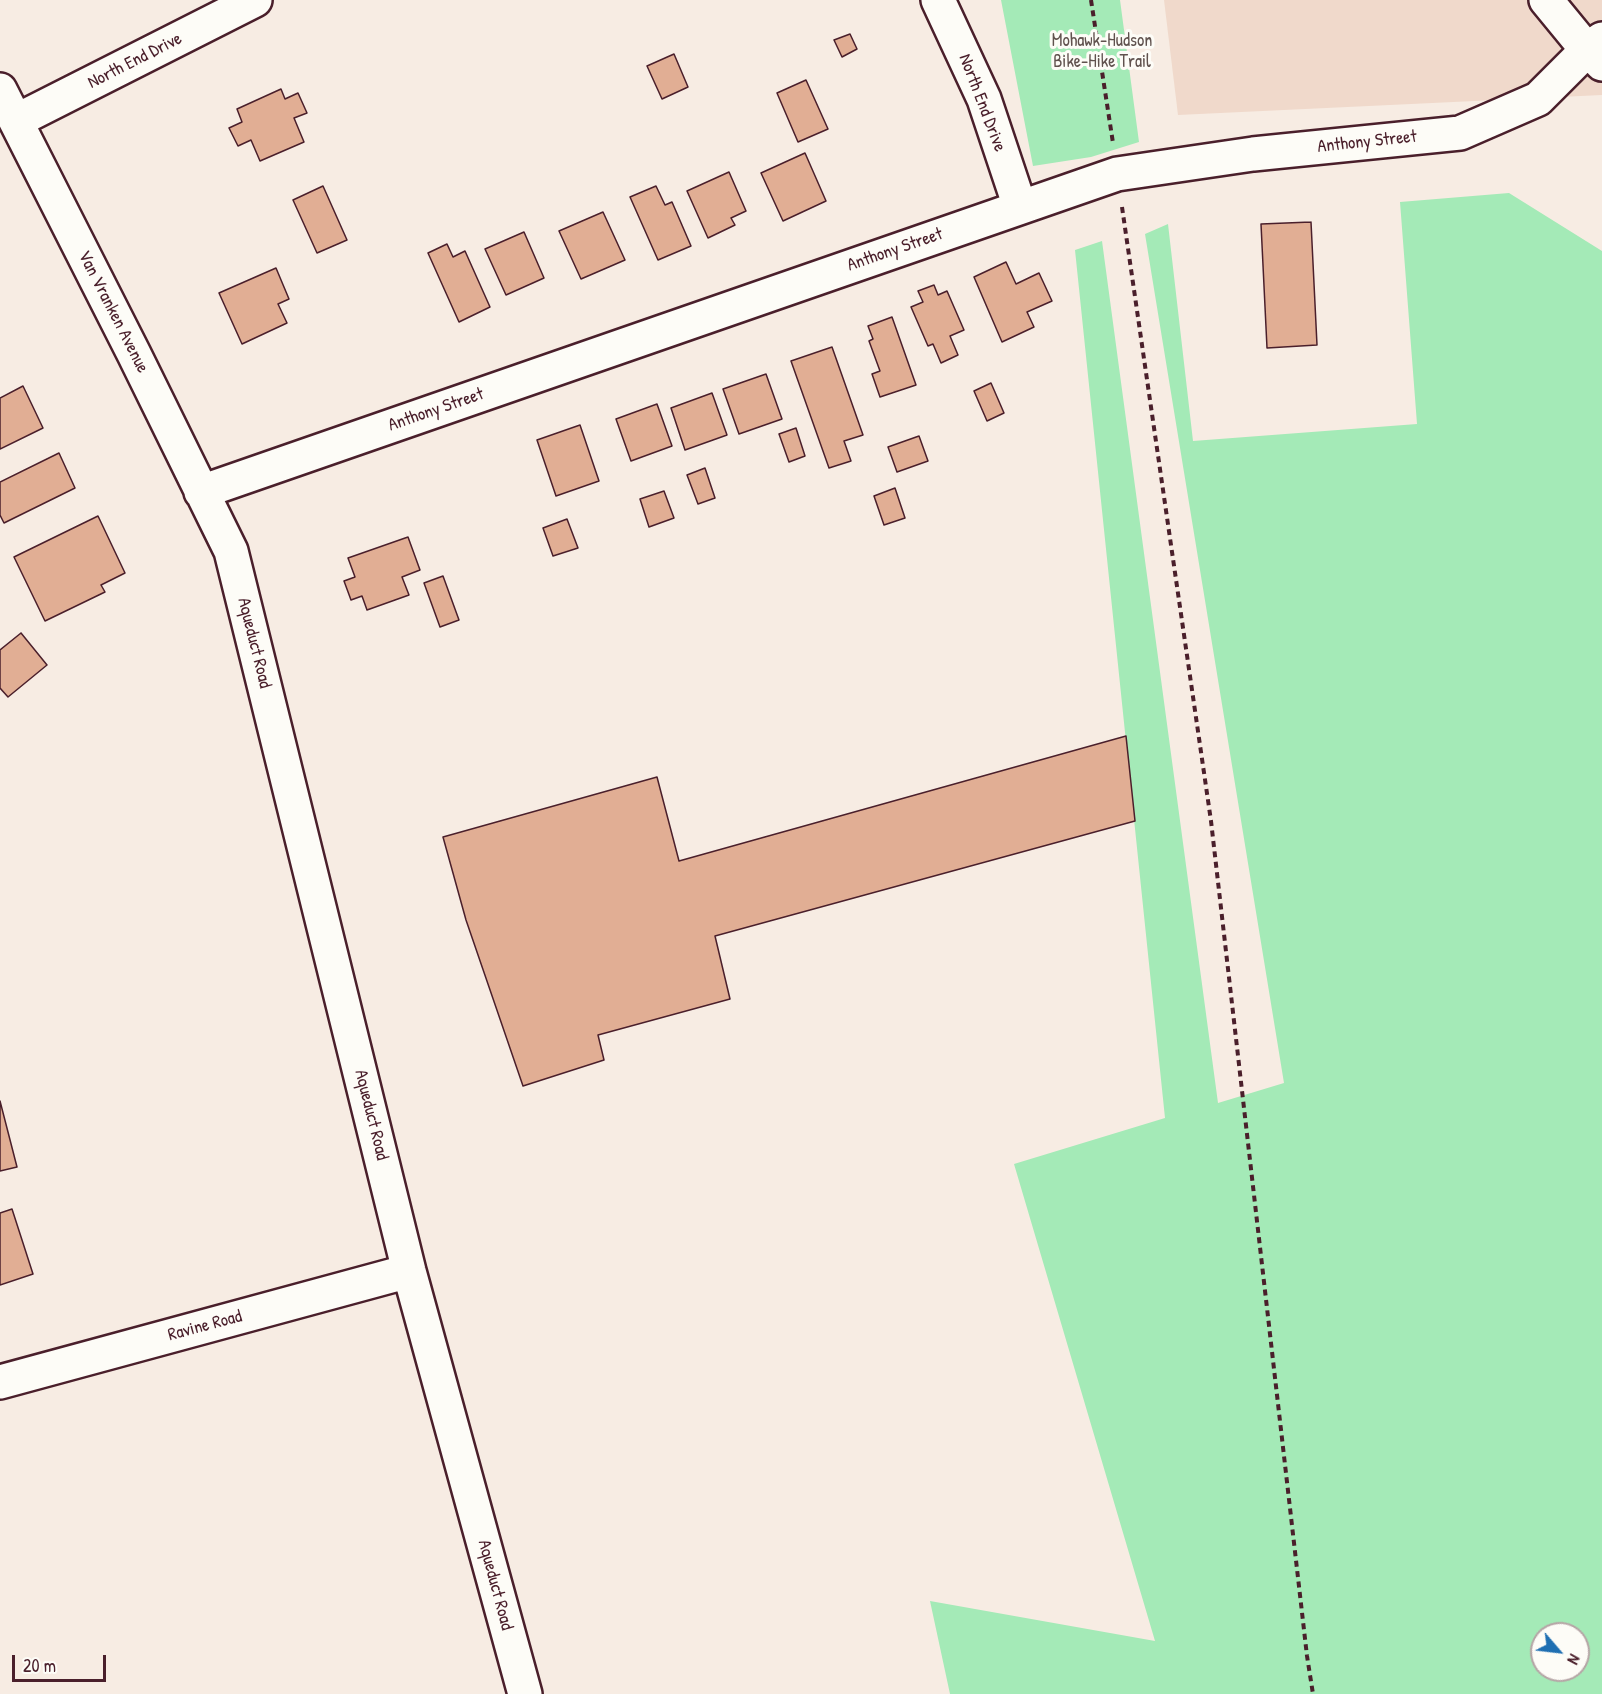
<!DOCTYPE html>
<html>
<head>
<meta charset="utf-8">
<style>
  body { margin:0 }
  #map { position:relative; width:1602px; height:1694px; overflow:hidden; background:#f7ece3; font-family:"Patrick Hand",sans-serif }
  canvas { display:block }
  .north { position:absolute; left:1530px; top:1622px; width:60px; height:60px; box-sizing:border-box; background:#fdfcf7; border:2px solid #b5a4a5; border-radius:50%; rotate:118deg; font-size:16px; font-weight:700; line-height:24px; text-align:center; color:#4a1f2b }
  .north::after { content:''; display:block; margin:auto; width:21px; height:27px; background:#1f6fb2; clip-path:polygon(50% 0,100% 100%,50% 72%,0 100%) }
  .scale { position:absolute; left:12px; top:1655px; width:94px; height:27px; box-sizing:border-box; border:3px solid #4a1f2b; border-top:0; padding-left:8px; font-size:18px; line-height:21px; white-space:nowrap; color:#4a1f2b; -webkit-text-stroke:4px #fdfcf7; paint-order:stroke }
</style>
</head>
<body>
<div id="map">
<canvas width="1602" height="1694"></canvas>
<div class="north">N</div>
<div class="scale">20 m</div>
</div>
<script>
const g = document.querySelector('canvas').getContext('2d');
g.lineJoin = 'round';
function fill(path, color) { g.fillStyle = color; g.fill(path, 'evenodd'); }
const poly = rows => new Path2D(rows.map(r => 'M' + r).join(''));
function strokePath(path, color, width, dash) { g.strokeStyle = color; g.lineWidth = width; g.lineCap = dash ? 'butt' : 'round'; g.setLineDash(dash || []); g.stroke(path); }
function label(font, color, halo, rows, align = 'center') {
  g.font = font + ' "Patrick Hand",sans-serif'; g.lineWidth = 6; g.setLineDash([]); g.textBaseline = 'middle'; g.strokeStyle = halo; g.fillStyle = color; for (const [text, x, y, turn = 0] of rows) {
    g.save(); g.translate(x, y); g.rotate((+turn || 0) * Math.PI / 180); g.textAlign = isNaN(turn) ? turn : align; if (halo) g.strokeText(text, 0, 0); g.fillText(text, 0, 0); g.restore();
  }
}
fill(poly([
  [1164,0,1602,0,1602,95,1178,115]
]), '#f0d9cb');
fill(poly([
  [1001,0,1120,0,1139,142,1091,157,1033,166],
  [1509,193,1602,251,1602,1694,950,1694,930,1601,1155,1641,1014,1164,1165,1118,1075,250,1102,241,1218,1103,1284,1083,1145,234,1168,224,1193,441,1417,424,1400,202],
  [1542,1634,1578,1634,1578,1670,1542,1670]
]), '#a4eab7');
const building = poly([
  [850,34,857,49,842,57,834,40,850,34],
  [674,54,688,87,662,99,647,66,674,54],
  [806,80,828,129,798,142,777,93,806,80],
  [281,89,285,99,298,93,307,113,294,118,304,142,260,161,251,140,238,146,229,128,242,122,237,109,281,89],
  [805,153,826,201,783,221,761,173,805,153],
  [729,172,746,211,731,218,735,225,708,238,687,191,729,172],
  [323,186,347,240,317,253,293,200,323,186],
  [656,186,665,205,672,202,691,246,658,260,630,197,656,186],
  [603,212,625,260,581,279,559,231,603,212],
  [1311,222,1317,345,1267,348,1261,224,1311,222],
  [524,232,544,278,506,295,485,249,524,232],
  [447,244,453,257,465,251,490,307,459,322,428,253,447,244],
  [1006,262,1016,284,1039,273,1052,301,1027,312,1034,327,1002,342,974,277,1006,262],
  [276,268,289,299,278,304,287,323,242,344,219,293,276,268],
  [934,285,938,295,947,291,964,330,950,336,958,355,941,363,933,344,928,346,911,307,923,302,918,291,934,285],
  [892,317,916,385,880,397,872,374,880,371,869,341,873,339,868,326,892,317],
  [832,347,863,435,844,441,851,461,829,468,791,361,832,347],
  [766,374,782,419,739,434,723,389,766,374],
  [991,383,1004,413,987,421,974,391,991,383],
  [23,386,43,428,0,449,0,398,23,386],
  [712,393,727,435,685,450,671,408,712,393],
  [657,404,672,446,631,461,616,419,657,404],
  [580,425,599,481,556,496,537,440,580,425],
  [796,428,805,456,789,462,779,434,796,428],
  [919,436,928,461,897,472,888,447,919,436],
  [59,453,75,488,4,523,0,515,0,482,59,453],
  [705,468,715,498,698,504,687,475,705,468],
  [895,488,905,518,884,525,874,496,895,488],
  [664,491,674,518,649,527,640,499,664,491],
  [98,516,125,573,101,585,105,592,45,621,14,557,98,516],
  [567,519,578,548,553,556,543,528,567,519],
  [408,537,420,570,402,577,409,595,367,610,362,596,351,600,344,581,355,577,348,558,408,537],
  [443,576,459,620,440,627,424,583,443,576],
  [21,633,47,665,8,697,0,688,0,650,21,633],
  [1126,736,1135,821,715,936,730,999,598,1035,604,1060,523,1086,466,920,443,837,657,777,679,861,1126,736],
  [0,1101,17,1167,0,1171,0,1101],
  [12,1209,33,1274,0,1285,0,1213,12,1209]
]);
fill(building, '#e1ae94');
strokePath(building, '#4a1f2b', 1.5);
const minor = poly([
  [938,0,984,99,1020,207],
  [1546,0,1578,39,1602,64],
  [0,90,134,354,231,551,409,1271,525,1694],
  [16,121,255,0],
  [201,492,1117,174,1253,154,1460,133,1538,99,1588,49,1602,39],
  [0,1382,409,1271]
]);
strokePath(minor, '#4a1f2b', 38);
strokePath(poly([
  [1091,0,1113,143],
  [1122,207,1211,821,1307,1656,1313,1694]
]), '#4a1f2b', 4, [6, 4.5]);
strokePath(minor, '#fdfcf7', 33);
label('18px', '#60524e', '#fdfcf7', [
  ["Mohawk-Hudson",1102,41],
  ["Bike-Hike Trail",1102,62]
]);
label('18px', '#4a1f2b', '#fdfcf7', [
  ["North End Drive",135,61,-27],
  ["North End Drive",982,103,69],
  ["Anthony Street",1367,142,-6],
  ["Anthony Street",895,250,-19],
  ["Van Vranken Avenue",113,312,63],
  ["Anthony Street",436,410,-19],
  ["Aqueduct Road",254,643,76],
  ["Aqueduct Road",371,1115,76],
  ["Ravine Road",205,1326,-15],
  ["Aqueduct Road",495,1585,75]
]);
</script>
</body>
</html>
